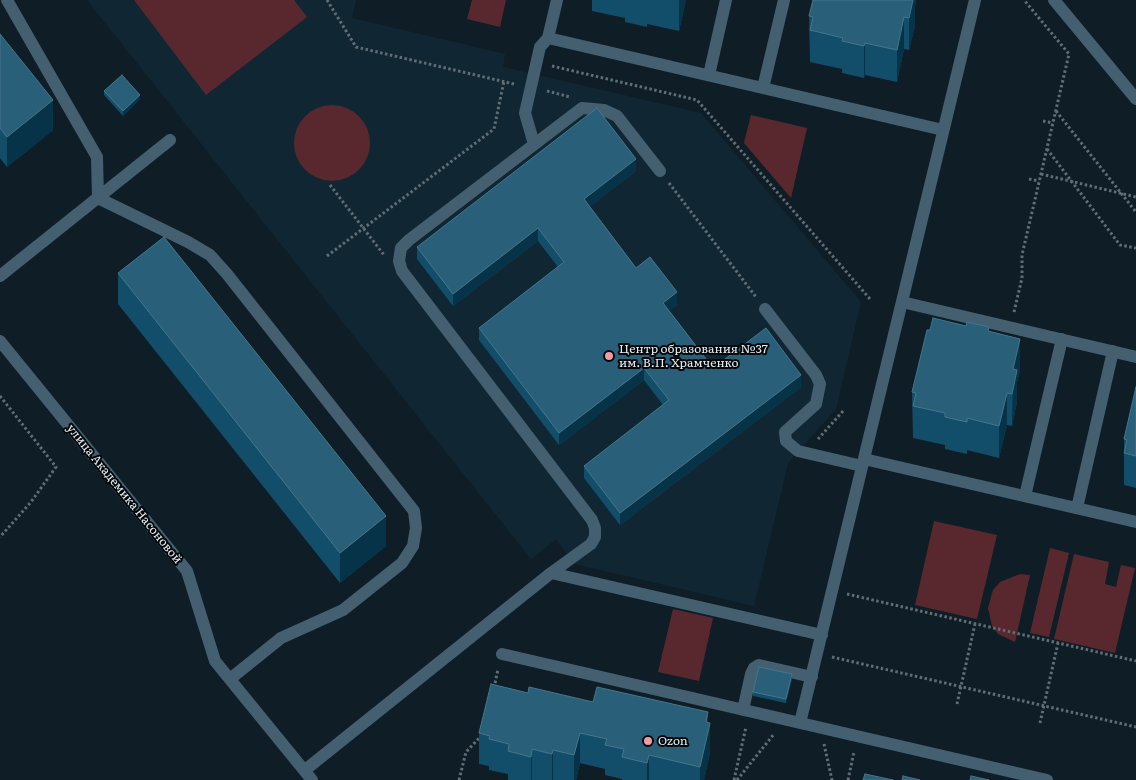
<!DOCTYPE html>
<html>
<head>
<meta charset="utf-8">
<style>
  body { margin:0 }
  canvas { display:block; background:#0e1d26 }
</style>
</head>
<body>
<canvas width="1136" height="780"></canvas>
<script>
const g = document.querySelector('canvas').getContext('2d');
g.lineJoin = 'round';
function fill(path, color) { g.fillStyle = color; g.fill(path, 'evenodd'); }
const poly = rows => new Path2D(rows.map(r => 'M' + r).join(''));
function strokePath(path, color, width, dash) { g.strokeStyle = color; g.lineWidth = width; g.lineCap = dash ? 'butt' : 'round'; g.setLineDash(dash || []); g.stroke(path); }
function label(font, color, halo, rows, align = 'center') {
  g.font = font + ' Literata,serif'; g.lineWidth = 4; g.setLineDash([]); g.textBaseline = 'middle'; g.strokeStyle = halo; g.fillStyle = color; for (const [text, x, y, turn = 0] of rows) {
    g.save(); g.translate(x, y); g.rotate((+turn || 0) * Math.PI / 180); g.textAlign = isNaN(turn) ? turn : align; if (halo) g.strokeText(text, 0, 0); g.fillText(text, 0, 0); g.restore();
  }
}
fill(poly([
  [87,0,356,0,352,18,505,54,503,67,701,113,861,302,836,409,788,463,754,606,575,564,556,539,531,559]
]), '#102733');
fill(poly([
  [134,0,294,0,307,17,206,95],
  [472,0,506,0,500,27,467,19],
  '294 143a38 38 0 1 1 76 0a38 38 0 1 1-76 0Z',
  [751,115,807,128,791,198,744,143],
  [934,521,997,535,977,619,915,605],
  [1050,548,1069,553,1049,637,1030,633],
  [1074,554,1109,562,1105,584,1116,587,1121,565,1135,568,1115,653,1054,639],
  [1020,574,1030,575,1015,642,998,634,992,626,988,608,993,590,1000,582],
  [673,609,713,618,699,681,658,672]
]), '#58282e');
strokePath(poly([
  [327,0,356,47,514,84],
  [552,66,697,100,870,299],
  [547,91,570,97],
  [1056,111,1136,212],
  [1043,121,1053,123],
  [1047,149,1120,245,1136,248],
  [1041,174,1136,197],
  [1029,179,1039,181],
  [669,183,756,297],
  [330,185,384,255],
  [327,256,494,129,504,81],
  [1014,312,1022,278,1022,255,1069,54,1024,0],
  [0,396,56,467,31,502,0,537],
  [818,439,844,410],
  [847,594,1136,661],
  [832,657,1136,727],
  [494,688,498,669],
  [957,704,975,624],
  [1040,723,1058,643],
  [824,744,832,780],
  [459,780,466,752,482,735],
  [734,780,746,727],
  [737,780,774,734],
  [848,780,854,752]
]), '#606d75', 3, [2.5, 2.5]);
strokePath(poly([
  [7,0,97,157,98,198,188,242,210,255,227,274,414,511,416,528,413,546,402,563,343,610,281,638,230,679],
  [557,0,548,38,943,130],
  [1054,0,1136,99],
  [709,75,726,0],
  [763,88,784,0],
  [534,144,525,113,540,47,548,38],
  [0,276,170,140],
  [902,302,1136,357],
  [765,309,816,375,820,384,816,404,785,432,786,441,798,451,862,466],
  [0,341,187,571,215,661,312,780],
  [864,459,1136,522],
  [1025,496,1062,339],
  [1077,508,1113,351],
  [551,573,591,544,595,537,595,528,592,520,402,271,399,261,401,248,409,240,582,108,604,110,617,116,660,171],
  [502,654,1047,780],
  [743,710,751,674,754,668,759,665,812,677],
  [800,723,975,0],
  [305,770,551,573,822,635]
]), '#446070', 12);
fill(poly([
  [592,0,686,0,679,31,647,24,647,27,625,22,625,18,592,11],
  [813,0,916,0,915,6,915,26,909,50,904,49,897,82,865,75,864,78,842,73,842,69,810,62,809,16],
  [0,34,53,130,7,167,0,158],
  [104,91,140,99,123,116,104,95],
  [636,171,589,207,636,268,677,305,669,310,713,368,801,387,620,525,584,478,584,466,663,405,644,380,559,445,479,340,479,328,558,267,538,241,453,306,417,259,417,247],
  [118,273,386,546,340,583,118,304],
  [989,332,1020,371,1017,382,1017,402,1012,426,1007,425,999,458,967,450,967,454,945,449,945,445,913,438,912,392],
  [1136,387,1136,488,1124,485,1124,439],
  [792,679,786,703,753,696,753,692],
  [528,693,593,702,708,722,710,753,704,780,622,780,622,779,605,775,605,769,580,763,576,780,508,780,508,774,489,770,489,766,479,764,479,733]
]), '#124e69');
fill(poly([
  [679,0,686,0,679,31],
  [910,0,916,0,915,6,915,26,909,50,909,18],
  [904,17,904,49,897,82,897,50],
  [865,43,865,75,864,78,864,46],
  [140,95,140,99,123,116,123,111],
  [53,100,53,130,7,167,7,137],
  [636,159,636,171,584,211,584,199],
  [538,228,538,241,453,306,453,294],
  [677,292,677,305,663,315,663,303],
  [1020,339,1020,371,1017,382,1017,402,1012,426,1013,369],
  [644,368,644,380,559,445,559,433],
  [801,375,801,387,620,525,620,513],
  [1007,393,1007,425,999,458,999,426],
  [386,516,386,546,340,583,340,553],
  [792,674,792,679,786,703,786,699],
  [708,712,708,734,710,723,710,753,704,780,700,780,700,767,706,722],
  [580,733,580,763,576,780,574,780,574,755],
  [532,749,532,780,531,780,531,757],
  [553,750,553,780,552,780,552,754],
  [649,755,649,780,647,780,647,763]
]), '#073348');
const building = poly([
  [813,0,913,0,909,18,904,17,897,50,865,43,864,46,842,41,843,38,810,30,813,17,809,16,813,0],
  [0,34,53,100,7,137,0,128,0,34],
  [122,75,140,95,123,111,104,91,122,75],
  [597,108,636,159,584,199,636,268,650,257,677,292,663,303,713,368,766,328,801,375,620,513,584,466,669,400,644,368,559,433,479,328,564,262,538,228,453,294,417,247,597,108],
  [164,237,386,516,340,553,118,273,164,237],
  [933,318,966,326,967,322,989,327,988,331,1020,339,1013,369,1017,370,1012,394,1007,393,999,426,967,418,967,422,945,417,945,413,913,406,916,393,912,392,927,330,930,330,933,318],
  [1136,387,1136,456,1124,453,1127,440,1124,439,1136,387],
  [759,667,792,674,786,699,753,692,759,667],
  [491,684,528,693,529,687,593,702,597,687,708,712,706,722,710,723,700,767,649,755,647,763,622,757,624,749,605,745,607,739,580,733,574,755,553,750,552,754,532,749,531,757,508,751,509,744,489,739,490,736,479,733,491,684],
  [865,774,893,780,863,780,865,774],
  [903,776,920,780,902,780,903,776],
  [971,776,989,780,970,780,971,776]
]);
fill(building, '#295f78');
strokePath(building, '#46768b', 1);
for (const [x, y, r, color] of [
  [609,356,5,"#f49aa3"],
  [648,741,5,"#f49aa3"]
]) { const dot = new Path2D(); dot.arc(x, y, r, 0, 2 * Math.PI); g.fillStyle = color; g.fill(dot); strokePath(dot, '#03070a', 2); }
label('12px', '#e6eff5', '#03070a', [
  ["Центр образования №37",619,349],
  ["им. В.П. Храмченко",619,363],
  ["Ozon",658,741]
], 'left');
label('12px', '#e6eff5', '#03070a', [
  ["улица Академика Насоновой",124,494,51]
]);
</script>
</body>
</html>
